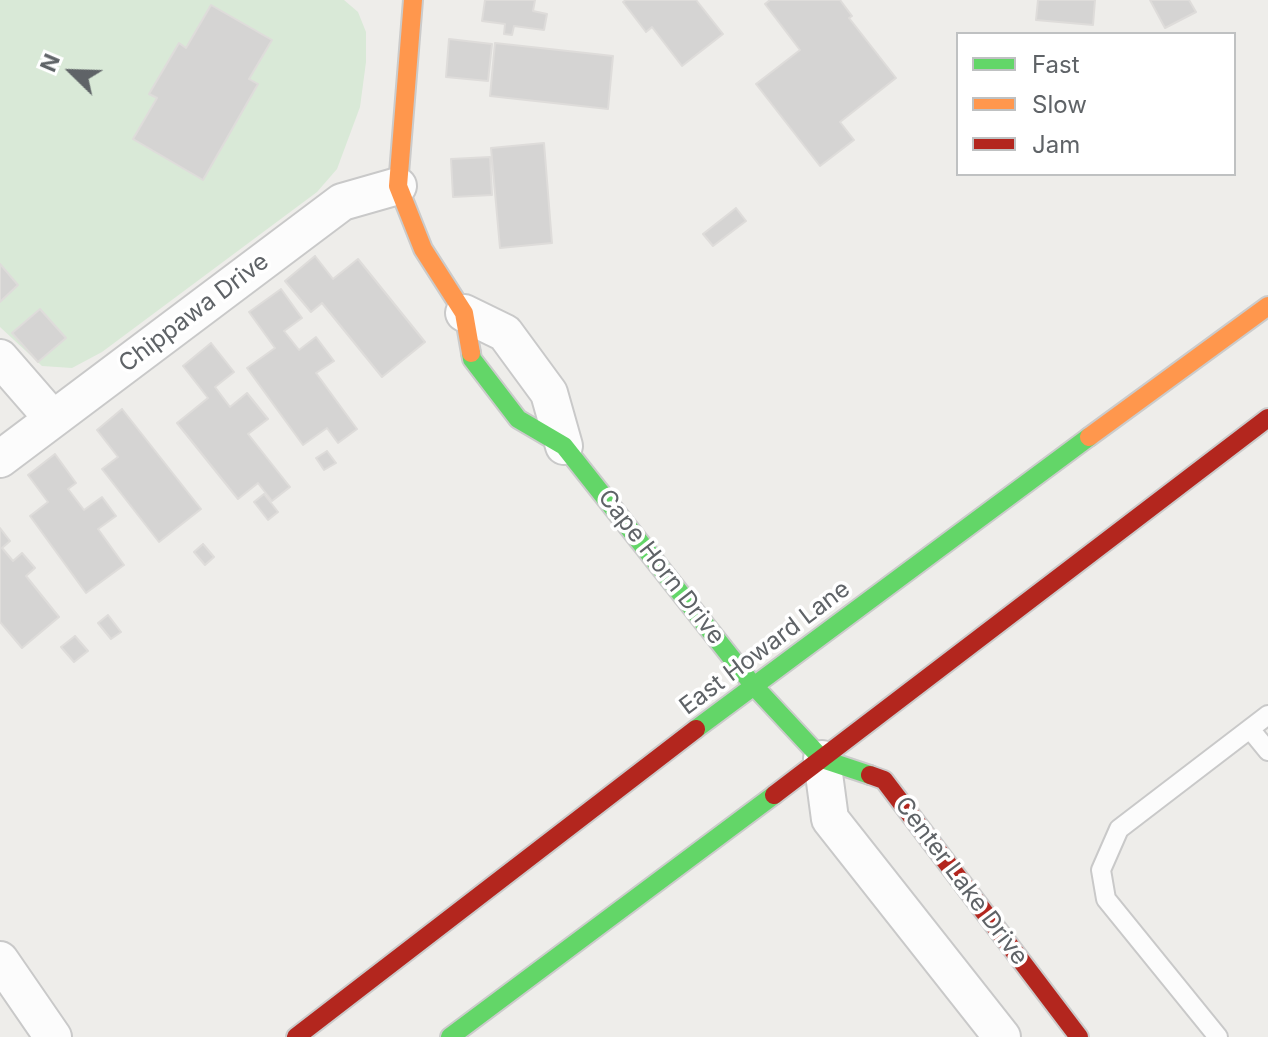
<!DOCTYPE html>
<html>
<head>
<meta charset="utf-8">
<style>
  body { margin:0 }
  #map { position:relative; width:1268px; height:1037px; overflow:hidden; background:#eeedea; font-family:Inter,sans-serif }
  canvas { display:block }
  .legend { position:absolute; left:956px; top:32px; width:280px; height:144px; box-sizing:border-box; background:#fff; border:2px solid #bfc1c2; margin:0; padding:10px 14px; list-style:none; font-size:24px; color:#5f6367 }
  .legend li { display:flex; align-items:center; gap:16px; height:40px }
  .legend b { width:40px; border:2px solid #bfc1c2 }
  .north { position:absolute; left:32px; top:32px; width:80px; height:80px; -webkit-text-stroke:6px #fff; paint-order:stroke; rotate:293deg; font-size:22px; font-weight:700; line-height:32px; text-align:center; color:#5f6367 }
  .north::after { content:''; display:block; margin:auto; width:28px; height:36px; background:#5f6367; clip-path:polygon(50% 0,100% 100%,50% 72%,0 100%) }
</style>
</head>
<body>
<div id="map">
<canvas width="1268" height="1037"></canvas>
<ul class="legend">
<li><b style="height:10px;background:#63d668"></b>Fast</li>
<li><b style="height:10px;background:#ff974d"></b>Slow</li>
<li><b style="height:10px;background:#b3261e"></b>Jam</li>
</ul>
<div class="north">N</div>
</div>
<script>
const g = document.querySelector('canvas').getContext('2d');
g.lineJoin = 'round';
function fill(path, color) { g.fillStyle = color; g.fill(path, 'evenodd'); }
const poly = rows => new Path2D(rows.map(r => 'M' + r).join(''));
function strokePath(path, color, width, dash) { g.strokeStyle = color; g.lineWidth = width; g.lineCap = dash ? 'butt' : 'round'; g.setLineDash(dash || []); g.stroke(path); }
function label(font, color, halo, rows, align = 'center') {
  g.font = font + ' Inter,sans-serif'; g.lineWidth = 7; g.setLineDash([]); g.textBaseline = 'middle'; g.strokeStyle = halo; g.fillStyle = color; for (const [text, x, y, turn = 0] of rows) {
    g.save(); g.translate(x, y); g.rotate((+turn || 0) * Math.PI / 180); g.textAlign = isNaN(turn) ? turn : align; if (halo) g.strokeText(text, 0, 0); g.fillText(text, 0, 0); g.restore();
  }
}
fill(poly([
  [0,0,344,0,358,12,366,32,366,62,360,107,337,169,317,192,102,352,72,368,42,366,0,327]
]), '#d9e9d7');
const building = poly([
  [485,0,535,0,533,11,547,14,544,30,514,26,512,35,504,34,505,24,482,21,485,0],
  [626,0,696,0,723,34,682,66,652,27,646,32,623,2,626,0],
  [770,0,840,0,852,16,849,18,896,78,840,122,854,140,820,166,756,84,800,50,765,4,770,0],
  [1038,0,1095,0,1093,25,1036,20,1038,0],
  [1150,0,1189,0,1196,12,1165,28,1150,0],
  [211,5,272,40,249,79,258,84,203,180,133,139,157,98,149,94,179,43,186,48,211,5],
  [449,39,492,44,488,81,446,77,449,39],
  [495,43,613,56,608,109,490,96,495,43],
  [544,143,552,243,500,248,491,148,544,143],
  [490,157,492,195,453,197,451,159,490,157],
  [736,208,746,221,713,246,703,234,736,208],
  [315,256,333,279,358,259,425,342,382,377,322,303,311,312,285,281,315,256],
  [0,264,18,285,0,302,0,264],
  [281,289,302,318,284,331,299,350,316,337,334,361,316,373,357,429,338,443,327,428,303,445,247,368,275,348,249,312,281,289],
  [40,309,66,338,38,362,12,333,40,309],
  [211,343,234,372,215,387,230,407,247,393,268,419,248,434,290,487,272,501,258,483,238,499,177,423,208,398,183,366,211,343],
  [122,409,201,509,159,542,102,469,118,457,97,430,122,409],
  [327,451,336,463,324,470,316,458,327,451],
  [55,454,76,483,68,489,84,510,102,497,116,516,98,529,124,565,86,593,30,516,48,502,28,475,55,454],
  [264,494,278,512,268,520,254,502,264,494],
  [0,528,10,541,2,548,13,561,22,553,35,568,26,576,59,617,22,648,0,622,0,528],
  [203,544,214,557,205,565,194,552,203,544],
  [108,615,121,632,111,639,98,623,108,615],
  [75,636,88,651,74,662,61,647,75,636]
]);
fill(building, '#d5d4d3');
strokePath(building, '#dedcda', 2);
const lane = poly([
  [1250,729,1268,751],
  [1218,1037,1106,899,1101,870,1119,829,1268,715]
]);
const street = poly([
  [464,313,505,333,549,393,564,446],
  [0,358,53,419],
  [0,459,342,202,398,186],
  [822,759,830,819,1002,1037],
  [0,960,53,1037]
]);
const fast = poly([
  [471,353,472,359,518,419,564,446,753,685,822,759,870,775],
  [696,729,1089,437],
  [450,1037,774,795]
]);
const slow = poly([
  [413,0,398,186,423,249,464,313,471,353],
  [1089,437,1268,306]
]);
const jam = poly([
  [870,775,884,780,1079,1037],
  [774,795,1268,418],
  [296,1037,696,729]
]);
strokePath(lane, '#c9c9c9', 22);
strokePath(street, '#c9c9c9', 40);
strokePath(fast, '#cbcbcb', 22);
strokePath(slow, '#cbcbcb', 22);
strokePath(jam, '#cbcbcb', 22);
strokePath(lane, '#fcfcfc', 18);
strokePath(street, '#fcfcfc', 36);
strokePath(fast, '#63d668', 18);
strokePath(slow, '#ff974d', 18);
strokePath(jam, '#b3261e', 18);
label('24px', '#5f6367', '#fff', [
  ["Chippawa Drive",194,313,-37],
  ["Cape Horn Drive",661,567,52],
  ["East Howard Lane",765,648,-37],
  ["Center Lake Drive",961,881,53]
]);
</script>
</body>
</html>
